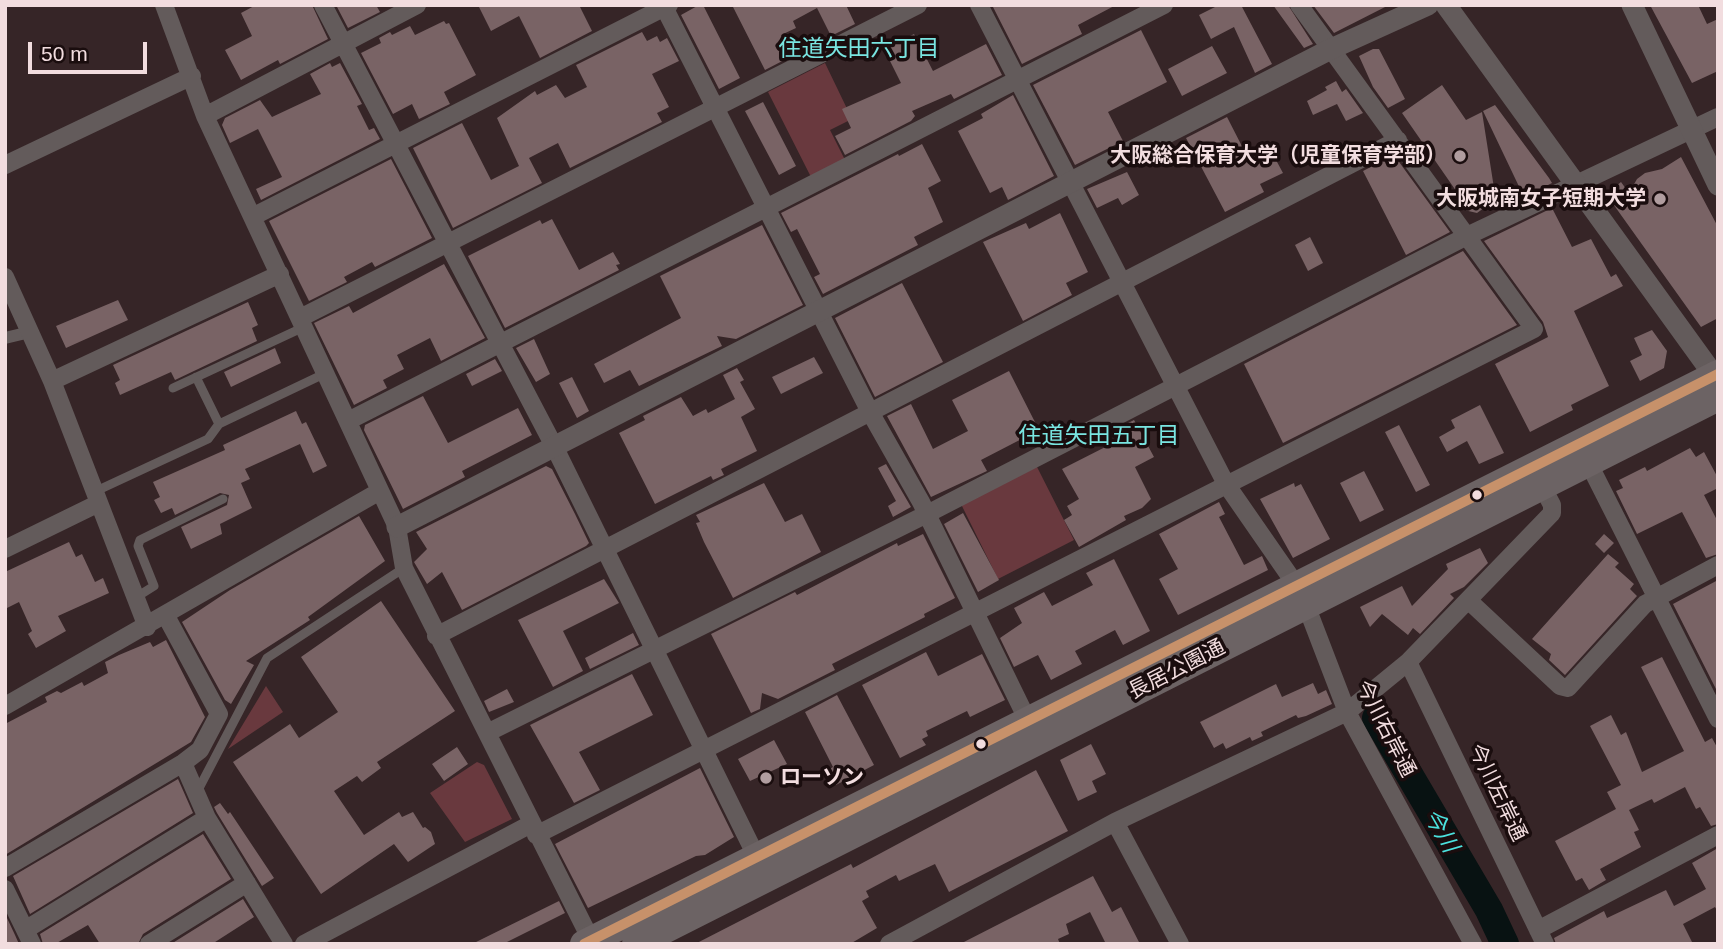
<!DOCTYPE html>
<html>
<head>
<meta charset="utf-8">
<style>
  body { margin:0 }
  #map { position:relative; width:1723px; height:949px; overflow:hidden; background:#362527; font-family:Helvetica,sans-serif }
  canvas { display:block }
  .frame { position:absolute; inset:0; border:7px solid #f2dddf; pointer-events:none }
  .scale { position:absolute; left:28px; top:42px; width:119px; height:32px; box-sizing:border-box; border:4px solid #f2dddf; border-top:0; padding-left:9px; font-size:21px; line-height:24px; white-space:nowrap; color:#f2dddf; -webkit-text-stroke:5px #1a0d0e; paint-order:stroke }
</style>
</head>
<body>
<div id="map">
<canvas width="1723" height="949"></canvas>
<div class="frame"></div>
<div class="scale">50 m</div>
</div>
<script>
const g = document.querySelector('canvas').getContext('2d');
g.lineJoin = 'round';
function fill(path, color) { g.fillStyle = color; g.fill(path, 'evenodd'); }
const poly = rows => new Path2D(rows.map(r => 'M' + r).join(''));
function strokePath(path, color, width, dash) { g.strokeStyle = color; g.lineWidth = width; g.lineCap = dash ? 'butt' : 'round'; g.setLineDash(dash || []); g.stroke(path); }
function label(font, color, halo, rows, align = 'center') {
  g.font = font + ' Helvetica,"Noto Sans JP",sans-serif'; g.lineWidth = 7; g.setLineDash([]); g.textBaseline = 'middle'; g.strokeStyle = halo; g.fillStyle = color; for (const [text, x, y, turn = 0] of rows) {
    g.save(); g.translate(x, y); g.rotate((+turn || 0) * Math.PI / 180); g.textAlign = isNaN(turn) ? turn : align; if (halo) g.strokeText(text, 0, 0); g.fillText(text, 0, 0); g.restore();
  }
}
fill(poly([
  [825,63,852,119,830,130,846,162,812,179,768,92],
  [1036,465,1074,540,998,579,961,504],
  [266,686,283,712,228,749],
  [477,762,484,765,512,819,465,842,430,793]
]), '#69393e');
strokePath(poly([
  [1376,718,1489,910,1505,944]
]), '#081212', 28);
fill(poly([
  [256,5,312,5,328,39,280,64,278,60,241,80,225,50,252,36,241,13],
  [336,5,376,5,380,12,348,28],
  [478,5,579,5,592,31,540,58,519,16,491,31],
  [699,5,703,5,740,78,719,89,681,15],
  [732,5,846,5,855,24,831,36,817,8,793,21,796,28,781,35,792,56,765,70],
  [992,5,1116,5,1078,25,1082,34,1022,64],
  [1219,5,1241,5,1272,64,1255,73,1234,27,1211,39,1199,15],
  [1273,5,1288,5,1313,44,1304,48],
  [1313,5,1389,5,1334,33],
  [1650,5,1698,5,1707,24,1718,19,1718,71,1692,83],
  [444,21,446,24,449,23,476,75,444,92,450,104,419,119,412,104,393,114,361,53,381,43,379,38,390,32,392,35,410,26,415,35],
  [1141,30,1167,82,1108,112,1123,141,1075,165,1033,85],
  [642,32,647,41,657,36,660,42,667,38,679,61,652,74,669,107,657,113,662,122,570,168,558,143,529,158,542,183,453,228,413,148,462,123,491,180,519,166,497,118,535,91,537,95,556,85,565,98,587,87,576,65],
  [914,34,933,71,986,44,1002,75,954,99,951,94,912,111,915,116,911,121,845,155,835,136,851,128,842,109,901,83,884,49],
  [1212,46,1227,73,1182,96,1168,69],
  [1373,49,1379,49,1405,99,1388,108,1373,87,1359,56],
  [330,63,332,67,340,63,362,104,357,106,369,130,374,128,380,139,261,200,256,189,282,177,258,129,230,143,222,125,225,118,260,100,272,117,321,94,310,74],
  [1336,81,1342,92,1346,89,1363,113,1346,121,1337,104,1313,115,1307,101,1327,90,1325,87],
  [1442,85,1466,120,1482,112,1494,188,1488,205,1477,213,1464,210,1461,198,1402,113],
  [1013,95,1054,176,1008,200,1002,187,990,193,958,131,983,118,981,114],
  [763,102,796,166,779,175,745,111],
  [1495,105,1549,178,1552,183,1524,197,1483,111],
  [1227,117,1248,158,1269,147,1283,173,1260,184,1264,192,1225,212,1186,138],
  [922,144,941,181,928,188,943,222,914,237,918,245,823,294,814,277,820,274,797,229,791,232,781,213,898,154,899,156],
  [1394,155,1450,232,1406,255,1363,171],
  [1681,157,1718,227,1718,318,1701,327,1606,194,1621,182,1629,193,1637,179,1645,173,1662,169],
  [391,159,432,238,375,267,372,262,344,277,347,282,309,301,269,221],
  [1127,172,1139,195,1122,205,1118,198,1097,208,1087,189],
  [1552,208,1572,247,1591,239,1611,277,1616,274,1623,286,1574,311,1609,386,1571,405,1573,410,1530,432,1495,364,1548,337,1543,322,1484,241],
  [1060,213,1088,272,1066,283,1072,295,1023,321,983,242,1026,223,1029,229],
  [552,219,579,270,613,252,620,264,616,265,619,270,505,328,468,256,540,220,542,224],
  [762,225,803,305,736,339,717,336,722,346,639,386,630,370,604,383,594,364,681,318,660,276],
  [1310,237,1323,263,1308,271,1295,245],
  [1463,251,1517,325,1283,443,1244,364],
  [444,264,485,338,441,361,430,338,397,355,404,369,383,380,387,388,354,405,314,323,349,306,353,313],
  [902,283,943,362,875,397,835,318],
  [118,300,128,320,66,348,56,326],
  [248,302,258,325,252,328,257,341,175,380,171,372,120,395,115,383,120,380,113,365],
  [1652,330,1667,351,1664,368,1640,381,1630,361,1642,355,1634,338],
  [534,339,550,374,536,382,516,348],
  [275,348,281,363,231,387,224,372],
  [814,357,823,373,781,394,772,377],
  [495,359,502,371,472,386,466,374],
  [737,368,744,380,740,382,755,409,741,417,757,451,721,469,724,475,713,480,711,476,655,504,619,433,645,420,643,416,681,397,693,416,706,409,708,413,735,399,723,375],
  [1009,371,1039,430,981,460,987,471,931,497,887,416,911,404,933,449,968,431,952,400],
  [572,377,589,411,577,418,559,383],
  [423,396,448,443,518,408,532,435,462,471,465,477,403,509,364,430,365,425],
  [1480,405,1504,453,1479,464,1467,441,1447,452,1439,437,1455,428,1451,420],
  [296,411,302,424,306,422,327,466,313,473,300,444,245,469,250,479,241,483,252,508,220,524,222,534,191,549,181,527,227,505,229,495,220,493,175,515,172,508,161,513,154,500,160,497,153,482,225,450,223,445],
  [1134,420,1154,457,1135,467,1151,499,1142,508,1124,516,1126,520,1079,547,1064,520,1072,515,1067,506,1079,499,1062,469,1125,437,1120,427],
  [1399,425,1430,485,1416,492,1385,432],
  [1690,448,1696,457,1704,452,1718,478,1718,488,1704,495,1718,522,1718,554,1706,558,1682,512,1637,534,1616,491,1623,488,1619,480,1645,467,1647,471],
  [886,464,911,507,893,517,888,506,896,501,878,468],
  [546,466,552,469,575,514,589,543,586,546,462,610,442,572,427,584,414,562,427,549,416,532],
  [1364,471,1384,510,1360,522,1340,483],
  [764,483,785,522,802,514,821,552,733,598,704,542,696,523,700,522,696,515],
  [1294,483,1295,487,1301,484,1330,539,1293,558,1260,499],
  [1219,502,1225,514,1219,517,1244,565,1262,556,1268,570,1178,615,1159,579,1178,569,1159,534],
  [963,513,999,580,978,592,944,524],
  [359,516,385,561,308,617,310,620,246,661,254,665,231,704,225,700,182,622,230,590],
  [923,534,955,598,924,614,925,617,832,664,835,670,778,699,762,693,760,709,751,713,711,634,795,592,797,595,897,543,898,546],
  [1604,534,1614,543,1604,553,1595,544],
  [69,542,76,557,82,554,95,582,103,578,109,593,58,616,66,631,36,648,28,634,32,631,19,602,5,609,5,572],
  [1480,548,1488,563,1464,587,1450,594,1454,598,1420,634,1413,628,1408,635,1382,614,1370,627,1360,607,1402,586,1412,606,1448,569,1446,564],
  [1608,554,1619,563,1615,567,1634,584,1630,589,1637,596,1565,675,1549,660,1551,654,1532,639],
  [1114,559,1150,631,1123,645,1115,630,1075,651,1082,664,1051,680,1038,655,1014,667,1000,638,1022,623,1014,608,1044,592,1052,606,1093,585,1086,573],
  [604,579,619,603,563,631,583,671,553,687,518,620],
  [1718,580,1718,693,1673,604],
  [381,601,455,711,377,762,381,768,362,782,357,776,334,791,364,835,399,812,402,817,413,812,423,828,425,827,431,832,435,844,408,862,394,844,321,894,233,762,290,724,299,738,338,712,301,657],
  [633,633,639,645,590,669,585,658],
  [166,640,205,717,191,742,5,855,5,724,47,702,45,697,57,691,61,693,82,682,84,686,108,673,105,662,119,655,150,642,153,647],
  [926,652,938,676,982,654,1005,700,970,717,967,711,926,731,928,736,922,739,926,745,900,758,862,685],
  [1662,657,1705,742,1712,738,1718,749,1718,824,1711,826,1700,807,1696,809,1685,787,1654,803,1652,799,1629,810,1639,830,1634,832,1641,847,1600,869,1606,880,1589,890,1582,878,1576,881,1555,841,1616,809,1607,792,1621,785,1590,726,1611,715,1621,735,1626,732,1642,772,1684,751,1641,667],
  [632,674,653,715,579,752,600,790,574,803,530,725],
  [1313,683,1318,694,1326,690,1332,704,1306,716,1298,718,1296,715,1261,732,1263,736,1252,741,1250,737,1226,749,1223,743,1214,748,1200,722,1276,684,1282,697],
  [507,689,514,702,489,712,484,701],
  [837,695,874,765,836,785,828,770,833,767,805,712],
  [774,740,787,764,750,781,738,759],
  [1091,744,1106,774,1092,781,1097,792,1078,801,1060,760],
  [457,747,468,764,444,781,432,764],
  [700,768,734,837,705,855,696,856,588,908,555,844],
  [1036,770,1068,831,949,892,935,864,899,881,896,875,866,891,869,897,862,901,877,928,850,944,695,944,851,864,853,868],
  [178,779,193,813,30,914,13,876],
  [220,803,228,814,230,812,274,878,262,886,217,813,214,807],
  [203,834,231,879,143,934,138,944,100,944,88,925,55,944,43,944,40,934],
  [1718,848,1718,912,1715,907,1683,924,1693,944,1556,944,1554,938,1604,911,1607,918,1666,890,1674,906,1706,889,1692,863],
  [1093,876,1112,912,1121,907,1140,944,1106,944,1090,912,1066,924,1069,934,1058,939,1060,944,960,944],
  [243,899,254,917,212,944,171,944],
  [559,901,565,913,503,944,472,944],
  [7,918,15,935,19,944,5,944]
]), '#796365');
strokePath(poly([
  [196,377,219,424],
  [173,388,304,327],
  [94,492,208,439,219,424,326,373],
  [135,598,154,586,138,546,140,540,223,499],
  [196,794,267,658,404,568]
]), '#635b5b', 9);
strokePath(poly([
  [5,338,30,332]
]), '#635b5b', 12);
strokePath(poly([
  [164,5,205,116,397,527,404,568,591,940],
  [323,5,555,448,761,866],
  [663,5,870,412,921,502,1027,719],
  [979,5,1226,484,1296,585],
  [205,116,417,5],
  [5,165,192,76],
  [254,216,669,5],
  [5,277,52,381,147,627],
  [300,318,918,5],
  [52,381,280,274],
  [348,421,1164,5],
  [1588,462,1718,719],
  [5,549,99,503],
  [1468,600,1560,686,1568,688,1645,604,1718,565],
  [1306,605,1347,712,1473,944],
  [436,636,1398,140],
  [1408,662,1545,944],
  [5,706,380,491],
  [487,733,927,514,1467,236,1718,117],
  [183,763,207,818,284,944],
  [1115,822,1180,944],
  [536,835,1534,329,1299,5],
  [5,868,183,763,200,750,219,714,166,616],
  [5,889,32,944],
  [25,930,207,818],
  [1538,930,1718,835],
  [149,944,247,883],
  [304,944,531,824],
  [889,944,1115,822,1347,712,1408,662,1552,513,1552,505,1542,486]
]), '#635b5b', 18);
strokePath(poly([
  [1446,5,1718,381],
  [1632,5,1718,185],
  [397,527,1331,49,1428,5]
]), '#635b5b', 21);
strokePath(poly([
  [584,944,1718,374],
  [636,944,1718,397]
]), '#6c6364', 28);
strokePath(poly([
  [584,944,1718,374]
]), '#c7916a', 10);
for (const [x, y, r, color] of [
  [1460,156,7,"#b09d9f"],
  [1660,199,7,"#b09d9f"],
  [1477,495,6,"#f2dddf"],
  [981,744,6,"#f2dddf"],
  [766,778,7,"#b09d9f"]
]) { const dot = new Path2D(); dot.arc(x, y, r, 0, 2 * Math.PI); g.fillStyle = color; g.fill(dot); strokePath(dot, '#1a0d0e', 2.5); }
label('bold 21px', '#f2dddf', '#1a0d0e', [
  ["大阪総合保育大学（児童保育学部）",1446,156],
  ["大阪城南女子短期大学",1646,199],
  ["ローソン",780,778,"left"]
], 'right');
label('21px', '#f2dddf', '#1a0d0e', [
  ["長居公園通",1177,670,-27],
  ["今川右岸通",1385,729,63],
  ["今川左岸通",1497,793,64]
]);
label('23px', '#79e5e1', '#1a0d0e', [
  ["住道矢田六丁目",859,50],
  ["住道矢田五丁目",1099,437]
]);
label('italic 23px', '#4be2de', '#1a0d0e', [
  ["今川",1440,831,60]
]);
</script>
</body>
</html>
